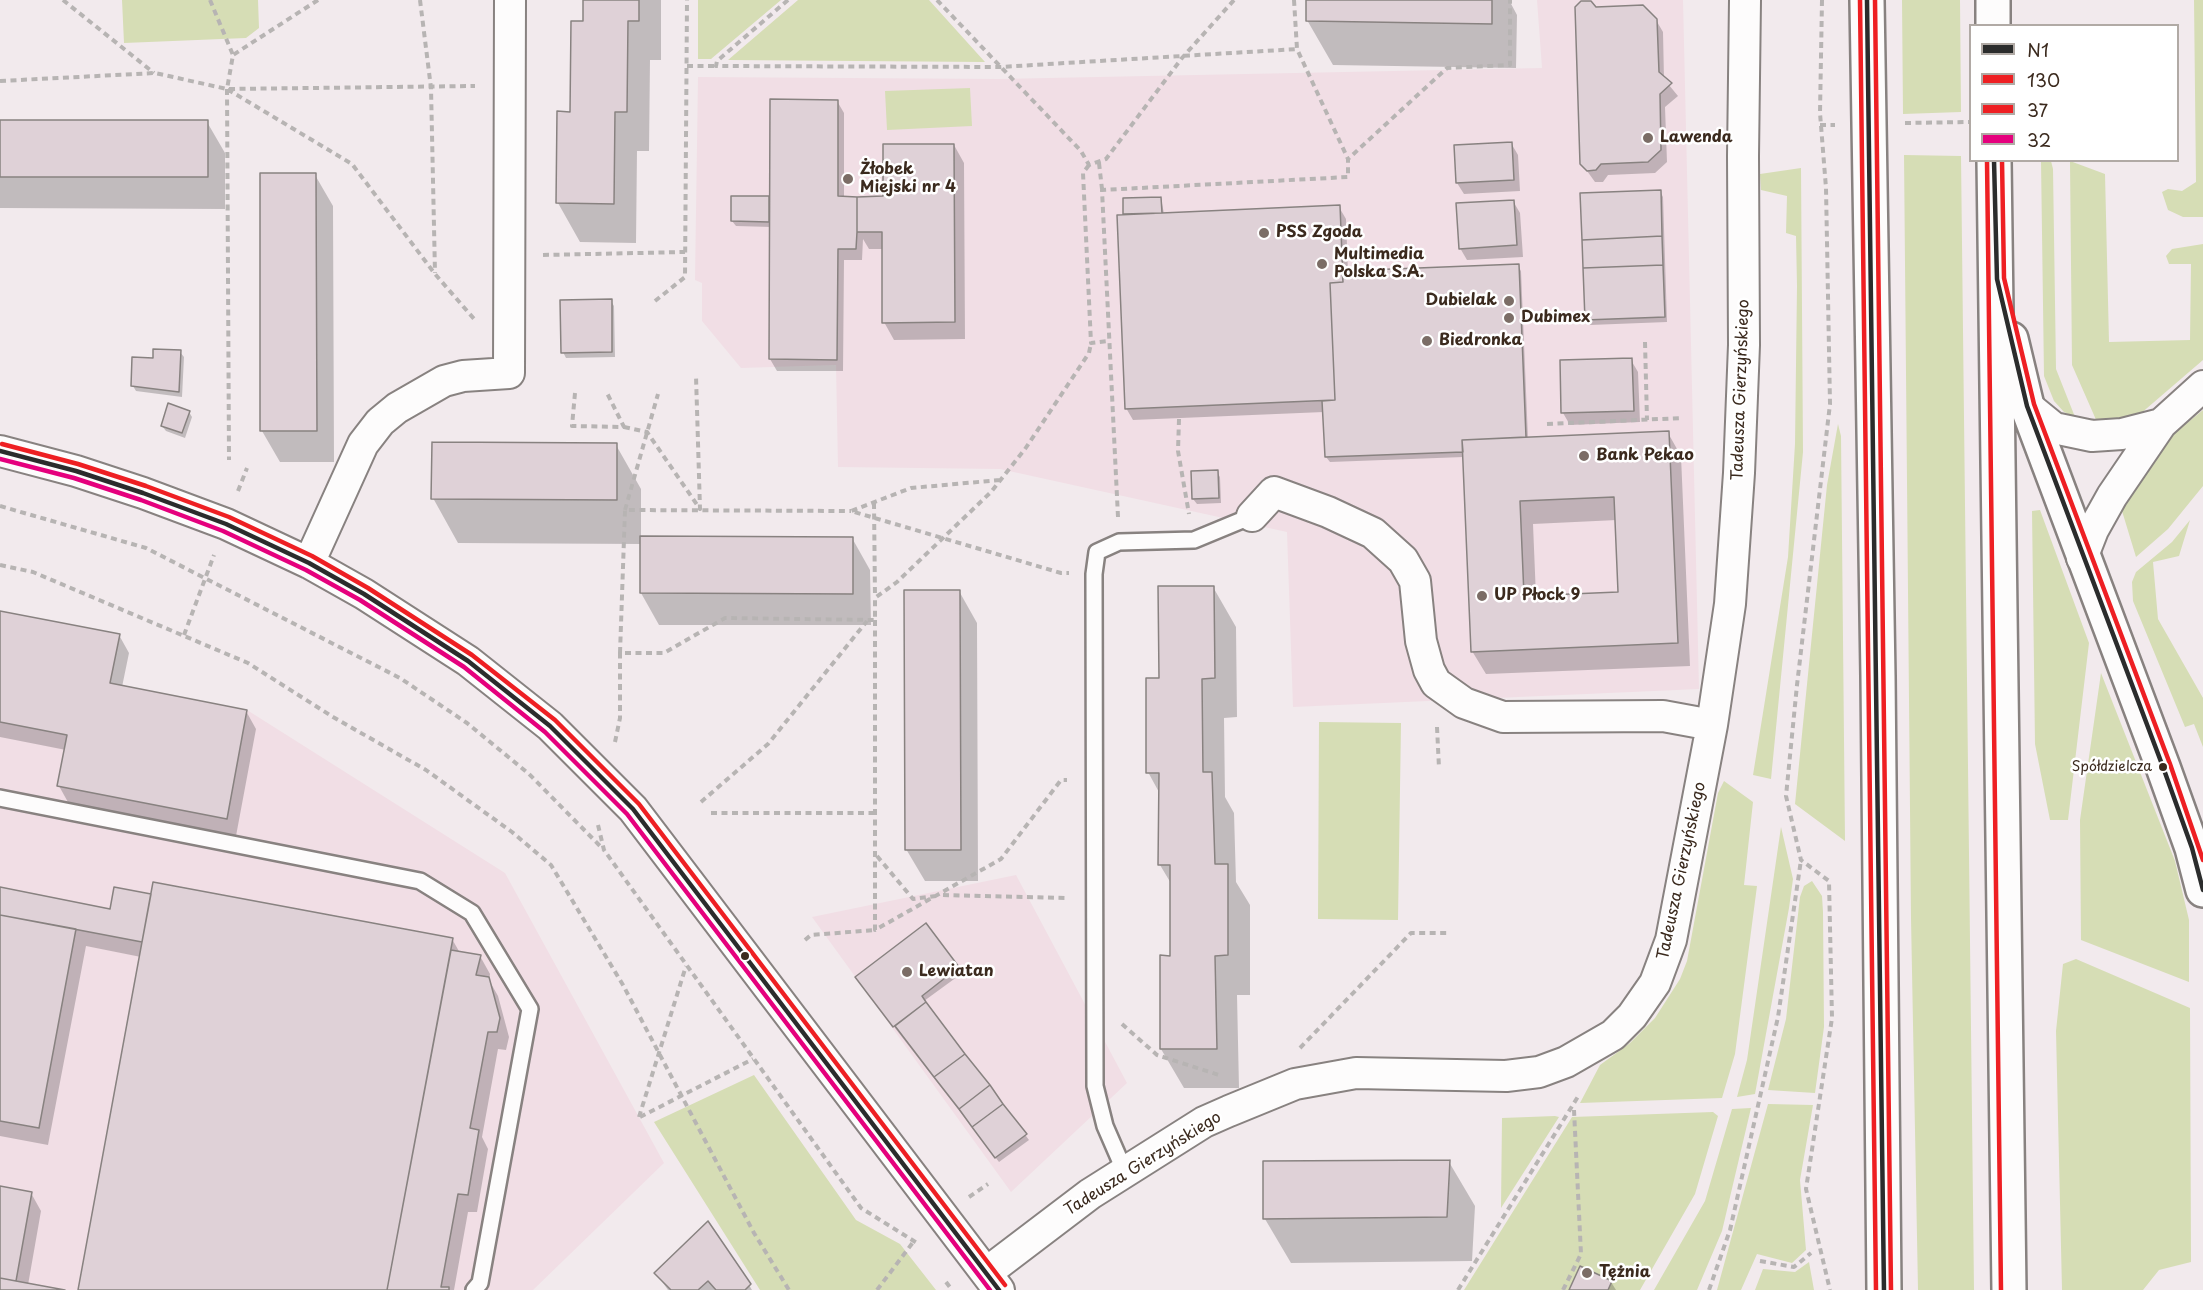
<!DOCTYPE html>
<html>
<head>
<meta charset="utf-8">
<style>
  body { margin:0 }
  #map { position:relative; width:2203px; height:1290px; overflow:hidden; background:#f2eaed; font-family:"Playpen Sans",sans-serif }
  canvas { display:block }
  .legend { position:absolute; left:1969px; top:24px; width:210px; height:138px; box-sizing:border-box; background:#fff; border:2px solid #b1aaa5; margin:0; padding:8px 10px; list-style:none; font-size:18px; color:#3b2a1e }
  .legend li { display:flex; align-items:center; gap:12px; height:30px }
  .legend b { width:30px; border:2px solid #b1aaa5 }
</style>
</head>
<body>
<div id="map">
<canvas width="2203" height="1290"></canvas>
<ul class="legend">
<li><b style="height:8px;background:#2b2c2c"></b>N1</li>
<li><b style="height:8px;background:#ee1f23"></b>130</li>
<li><b style="height:8px;background:#ee1f23"></b>37</li>
<li><b style="height:8px;background:#e5007d"></b>32</li>
</ul>
</div>
<script>
const g = document.querySelector('canvas').getContext('2d');
g.lineJoin = 'round';
function fill(path, color) { g.fillStyle = color; g.fill(path, 'evenodd'); }
const poly = rows => new Path2D(rows.map(r => 'M' + r).join(''));
function strokePath(path, color, width, dash) { g.strokeStyle = color; g.lineWidth = width; g.lineCap = dash ? 'butt' : 'round'; g.setLineDash(dash || []); g.stroke(path); }
function label(font, color, halo, rows, align = 'center') {
  g.font = font + ' "Playpen Sans",sans-serif'; g.lineWidth = 5; g.setLineDash([]); g.textBaseline = 'middle'; g.strokeStyle = halo; g.fillStyle = color; for (const [text, x, y, turn = 0] of rows) {
    g.save(); g.translate(x, y); g.rotate((+turn || 0) * Math.PI / 180); g.textAlign = isNaN(turn) ? turn : align; if (halo) g.strokeText(text, 0, 0); g.fillText(text, 0, 0); g.restore();
  }
}
fill(poly([
  [1537,0,1683,0,1699,689,1293,707,1287,532,1000,469,838,467,836,365,741,368,702,321,702,283,695,280,698,77,999,79,1542,68],
  [0,611,120,634,110,683,247,710,505,873,664,1163,533,1290,0,1290],
  [1016,875,1127,1083,1011,1192,812,917]
]), '#f1dee5');
fill(poly([
  [122,0,258,0,259,28,246,38,124,43],
  [698,0,781,0,711,59,698,59],
  [798,0,929,0,985,62,728,60],
  [1902,0,1960,0,1961,112,1903,114],
  [2194,0,2203,0,2203,217,2183,217,2168,210,2162,192,2168,189,2182,191,2196,182],
  [970,88,972,126,887,130,885,91],
  [1904,155,1961,156,1974,1290,1918,1290,1911,918],
  [2041,161,2051,161,2053,169,2056,369,2075,417,2064,412,2054,401,2044,376],
  [2070,161,2105,174,2109,342,2190,340,2191,264,2169,264,2166,256,2172,249,2203,244,2203,360,2139,415,2097,422,2072,365],
  [1801,168,1803,452,1771,779,1753,775,1788,557,1795,444,1797,286,1796,236,1786,233,1787,196,1761,190,1760,174],
  [2203,410,2203,486,2168,529,2136,557,2122,511,2171,436],
  [1838,424,1841,436,1845,841,1795,804,1827,485],
  [2040,510,2089,643,2068,820,2050,820,2035,744,2032,511],
  [2190,520,2179,556,2153,562,2158,619,2203,698,2203,747,2194,724,2185,727,2133,601,2132,582,2136,572,2172,542],
  [2101,673,2175,861,2189,920,2189,982,2081,940,2080,820],
  [1319,722,1401,723,1398,920,1318,919],
  [1724,781,1753,802,1744,885,1757,886,1735,1054,1722,1098,1580,1103,1600,1065,1630,1043,1655,1018,1680,979,1687,961,1718,793],
  [1781,827,1793,879,1789,908,1755,1094,1737,1097,1747,1060],
  [1812,881,1822,896,1823,912,1824,1027,1815,1093,1768,1090,1786,1019,1800,897,1804,886],
  [2076,959,2190,1008,2191,1262,2159,1270,2143,1290,2062,1290,2056,1031,2063,964],
  [754,1075,856,1220,900,1244,936,1290,760,1290,654,1122],
  [1768,1104,1813,1105,1800,1180,1806,1250,1792,1263,1757,1254,1741,1290,1717,1290],
  [1751,1108,1722,1231,1697,1290,1654,1290,1705,1201,1732,1109],
  [1713,1112,1718,1116,1695,1194,1640,1290,1464,1290,1572,1117],
  [1555,1116,1559,1117,1501,1208,1502,1118],
  [1809,1262,1814,1290,1755,1290,1763,1269,1795,1272]
]), '#d6ddb5');
fill(poly([
  [584,0,661,0,661,60,650,60,649,151,637,151,636,243,580,242,558,203,584,22],
  [1308,0,1509,0,1517,15,1516,68,1333,65,1307,20],
  [1595,8,1656,20,1663,32,1664,79,1678,96,1665,107,1667,162,1655,173,1608,175,1603,182,1595,182,1582,164],
  [837,101,844,113,844,198,885,198,954,145,964,163,965,339,894,340,884,322,883,249,869,249,863,239,862,260,844,260,843,371,777,371,770,359,771,227,736,226,732,221,732,197,771,198],
  [0,121,207,122,225,153,225,209,0,208],
  [1511,143,1518,155,1520,191,1464,194,1457,183],
  [315,175,333,206,334,462,280,462,262,431],
  [1660,191,1663,197,1667,322,1590,325,1587,319],
  [1161,198,1164,214,1339,207,1346,219,1348,273,1518,266,1521,271,1528,439,1668,433,1681,456,1690,666,1486,674,1472,651,1464,457,1330,462,1326,457,1324,412,1133,420,1126,408,1125,199],
  [1617,520,1619,593,1536,597,1533,524],
  [1513,201,1520,213,1523,257,1467,260,1460,248],
  [611,301,614,306,615,357,566,358,563,352],
  [180,352,184,357,182,397,136,391,133,386,155,360],
  [1631,360,1638,372,1640,422,1570,425,1563,413,1562,362],
  [189,412,192,417,185,438,166,431,162,426],
  [616,445,641,489,641,537,852,538,870,570,871,625,659,625,641,593,641,544,458,543,433,498],
  [1217,472,1220,477,1221,503,1197,504,1193,499],
  [1213,587,1236,627,1237,717,1224,718,1225,797,1234,813,1236,882,1250,905,1250,995,1237,995,1239,1088,1184,1088,1161,1049,1172,957,1172,885,1160,865,1160,794,1148,772,1160,679],
  [959,591,977,623,978,881,925,881,906,849],
  [0,612,119,635,129,653,122,687,246,711,256,729,236,836,69,804,59,786,66,750,0,737],
  [0,889,111,911,452,939,460,953,480,956,490,974,489,980,498,996,509,1037,506,1050,498,1049,482,1137,488,1149,477,1212,468,1212,454,1290,79,1290,141,957,86,946,48,1145,0,1136],
  [925,925,961,974,924,1001,1029,1140,999,1162,860,983],
  [1449,1162,1475,1206,1472,1261,1291,1263,1265,1219],
  [0,1187,31,1193,41,1211,28,1285,57,1290,0,1290],
  [656,1273,749,1285,752,1290,668,1290],
  [1611,1282,1616,1290,1571,1290]
]), '#0003');
const building = poly([
  [583,0,639,0,639,21,628,21,627,112,615,112,614,204,556,203,557,111,570,112,571,21,583,21,583,0],
  [1306,0,1492,0,1492,24,1306,21,1306,0],
  [1581,1,1591,1,1596,7,1643,5,1657,19,1659,72,1672,83,1660,94,1661,150,1648,162,1601,164,1596,170,1587,171,1580,164,1575,7,1581,1],
  [770,99,838,100,838,196,857,197,857,232,856,249,838,249,837,360,769,359,770,99],
  [0,120,208,120,208,177,0,177,0,120],
  [1512,142,1514,180,1456,183,1454,145,1512,142],
  [883,144,954,144,955,322,882,323,882,232,857,232,857,197,883,196,883,144],
  [260,173,316,173,317,431,260,431,260,173],
  [1661,190,1662,236,1582,240,1580,193,1661,190],
  [731,196,769,196,769,222,731,221,731,196],
  [1161,197,1162,213,1123,214,1123,198,1161,197],
  [1514,200,1517,245,1459,249,1456,203,1514,200],
  [1340,205,1343,282,1330,283,1335,400,1125,409,1117,215,1340,205],
  [1662,236,1663,265,1583,268,1582,240,1662,236],
  [1519,264,1526,437,1462,440,1463,452,1325,457,1322,401,1335,400,1330,283,1343,282,1342,271,1519,264],
  [1663,265,1665,317,1585,320,1583,268,1663,265],
  [612,299,612,352,561,353,560,300,612,299],
  [153,349,181,350,179,392,131,386,132,357,153,358,153,349],
  [1632,358,1634,411,1561,413,1560,360,1632,358],
  [168,403,190,411,182,433,161,426,168,403],
  [1669,431,1678,643,1471,652,1462,440,1669,431],
  [1614,497,1618,592,1524,596,1520,501,1614,497],
  [432,442,617,443,617,500,431,499,432,442],
  [1218,470,1219,498,1192,499,1191,471,1218,470],
  [640,536,853,537,853,594,640,593,640,536],
  [1158,586,1214,586,1215,678,1202,679,1203,772,1212,772,1215,864,1228,864,1228,955,1215,956,1217,1049,1160,1049,1160,955,1170,956,1170,865,1158,865,1159,773,1146,773,1146,678,1159,678,1158,586],
  [904,590,960,590,961,850,905,850,904,590],
  [0,611,120,634,110,683,247,710,227,819,57,786,67,735,0,722,0,611],
  [153,882,453,938,387,1290,78,1290,153,882],
  [0,887,110,909,114,887,151,894,142,942,0,915,0,887],
  [0,915,76,929,39,1128,0,1121,0,915],
  [926,923,959,967,922,996,926,1002,893,1027,855,977,926,923],
  [451,950,481,955,476,975,489,977,500,1018,497,1032,488,1032,470,1128,479,1130,468,1195,458,1194,441,1287,449,1287,449,1290,387,1290,451,950],
  [926,1002,965,1054,934,1077,895,1026,926,1002],
  [965,1054,990,1085,959,1109,934,1077,965,1054],
  [990,1085,1003,1104,972,1127,959,1109,990,1085],
  [1003,1104,1027,1134,995,1158,972,1127,1003,1104],
  [1450,1160,1447,1217,1263,1219,1263,1161,1450,1160],
  [0,1186,32,1192,16,1281,0,1278,0,1186],
  [708,1221,751,1284,745,1290,716,1290,708,1281,698,1290,671,1290,654,1273,708,1221],
  [1580,1266,1612,1281,1608,1290,1569,1290,1580,1266],
  [0,1278,16,1281,65,1290,0,1290,0,1278]
]);
fill(building, '#dfd1d7');
strokePath(building, '#888280', 1.5);
const lane = poly([
  [0,798,420,881,472,913,530,1009,480,1283,474,1290],
  [1125,1172,1105,1126,1095,1086,1094,574,1097,552,1119,542,1194,540,1252,516]
]);
const street = poly([
  [2027,406,2054,428,2092,436,2122,434,2161,424],
  [0,451,76,471,143,493,226,524,309,563,364,594,468,661,550,726,633,809,999,1290],
  [1252,516,1274,492,1328,512,1373,533,1403,560,1415,581,1421,641,1429,670,1436,683,1464,703,1503,717,1663,716,1712,725],
  [2082,558,2093,530,2112,496,2161,424,2203,386],
  [309,563,363,444,380,422,397,408,444,381,463,376,509,373,510,0],
  [986,1273,1090,1194,1204,1122,1229,1111,1295,1084,1356,1073,1506,1076,1539,1072,1566,1062,1613,1035,1632,1016,1655,983,1671,940,1712,725,1730,604,1739,473,1744,345,1743,156,1745,0]
]);
const secondary = poly([
  [1867,0,1878,676,1884,1290],
  [1993,0,1993,26],
  [1994,160,2009,1290],
  [2011,339,2027,406,2163,767,2192,848,2203,890]
]);
strokePath(lane, '#888280', 20);
strokePath(street, '#888280', 34);
strokePath(secondary, '#888280', 38);
strokePath(poly([
  [63,0,154,73],
  [210,0,233,55],
  [318,0,233,55,227,89,352,164,435,274,475,320],
  [420,0,431,88,435,273],
  [788,0,717,61,716,66,1000,67,1297,49],
  [937,0,1081,151,1089,165,1106,159,1182,58,1234,0],
  [1294,0,1297,49,1348,159],
  [1822,0,1820,113,1826,188,1830,404,1797,685,1786,796,1801,860,1829,881,1832,1018,1806,1189,1830,1290],
  [687,66,716,66],
  [0,81,155,73,227,89,475,86],
  [227,89,229,460],
  [1905,123,1970,122],
  [1820,125,1835,125],
  [1099,163,1102,189],
  [1089,165,1083,173,1091,343,1108,341],
  [543,255,685,252],
  [655,301,685,277,687,0],
  [1645,342,1647,420],
  [575,393,572,426,624,427,607,393],
  [1179,419,1178,451,1189,514],
  [1547,424,1683,418],
  [624,427,647,432,700,509,696,376],
  [1000,480,911,488,851,511,1061,573,1069,573],
  [238,491,247,468],
  [874,503,875,597],
  [0,506,146,548,400,678,467,723,529,774,603,849],
  [625,510,658,394],
  [1118,517,1102,190,1348,177,1348,159,1447,68,1510,65,1510,0],
  [0,565,33,572,248,663,333,717,426,770,512,832,551,865,623,985,754,1233,789,1290],
  [875,620,875,930,1001,859,1061,780,1067,780],
  [184,635,214,555],
  [620,653,625,510,851,511],
  [1437,727,1439,768],
  [615,742,620,718,620,653,664,653,725,618,875,620,875,598,897,582,991,492,1025,449,1089,353,1091,343],
  [701,802,768,744,867,621],
  [711,813,875,813],
  [598,825,604,850,861,1208,917,1243],
  [877,856,913,899,936,896],
  [943,895,1068,898],
  [805,940,811,935,875,930],
  [1122,1024,1157,1055,1222,1076],
  [1300,1048,1411,933,1448,933],
  [639,1117,686,966],
  [640,1117,753,1059],
  [969,1197,988,1184],
  [1760,1261,1794,1267,1811,1253],
  [946,1282,952,1290],
  [877,1290,914,1241],
  [1458,1290,1579,1095],
  [1563,1290,1581,1254,1574,1110],
  [1709,1290,1730,1230,1778,1017,1801,860]
]), '#b7b4b3', 4, [6, 4.5]);
strokePath(lane, '#fdfcfc', 15);
strokePath(street, '#fdfcfc', 30);
strokePath(secondary, '#fdfcfc', 33);
strokePath(poly([
  [1867,0,1884,1290],
  [1994,160,1997,279,2027,406,2163,767,2192,848,2203,890],
  [0,451,76,471,143,493,226,524,309,563,364,594,468,661,550,726,633,809,999,1290]
]), '#2b2c2c', 4.5);
strokePath(poly([
  [1860,0,1876,1290],
  [1987,160,2001,1290]
]), '#ee1f23', 4.5);
strokePath(poly([
  [1875,0,1891,1290],
  [2002,160,2004,278,2034,404,2170,764,2203,860],
  [2,444,78,464,146,486,229,517,312,556,368,588,472,655,555,720,639,804,1005,1285]
]), '#ee1f23', 4.5);
strokePath(poly([
  [0,459,74,478,141,500,223,531,306,570,360,600,464,667,545,732,627,814,990,1290]
]), '#e5007d', 4.5);
for (const [x, y, r, color] of [
  [1648,138,6,"#7b6d66"],
  [848,179,6,"#7b6d66"],
  [1264,233,6,"#7b6d66"],
  [1322,264,6,"#7b6d66"],
  [1509,301,6,"#7b6d66"],
  [1509,318,6,"#7b6d66"],
  [1427,341,6,"#7b6d66"],
  [1584,456,6,"#7b6d66"],
  [1482,596,6,"#7b6d66"],
  [2163,767,5,"#3b2a1e"],
  [745,956,5,"#3b2a1e"],
  [907,972,6,"#7b6d66"],
  [1587,1273,6,"#7b6d66"]
]) { const dot = new Path2D(); dot.arc(x, y, r, 0, 2 * Math.PI); g.fillStyle = color; g.fill(dot); strokePath(dot, '#fff', 2); }
label('14px', '#3b2a1e', '#fff', [
  ["Spółdzielcza",2152,767]
], 'right');
label('bold 16px', '#3b2a1e', '#fff', [
  ["Lawenda",1660,138],
  ["Żłobek",860,170],
  ["Miejski nr 4",860,188],
  ["PSS Zgoda",1276,233],
  ["Multimedia",1334,255],
  ["Polska S.A.",1334,273],
  ["Dubielak",1497,301,"right"],
  ["Dubimex",1521,318],
  ["Biedronka",1439,341],
  ["Bank Pekao",1596,456],
  ["UP Płock 9",1494,596],
  ["Lewiatan",919,972],
  ["Tężnia",1599,1273]
], 'left');
label('16px', '#3b2a1e', '#fff', [
  ["Tadeusza Gierzyńskiego",1741,390,-88],
  ["Tadeusza Gierzyńskiego",1682,871,-78],
  ["Tadeusza Gierzyńskiego",1143,1164,-32]
]);
</script>
</body>
</html>
